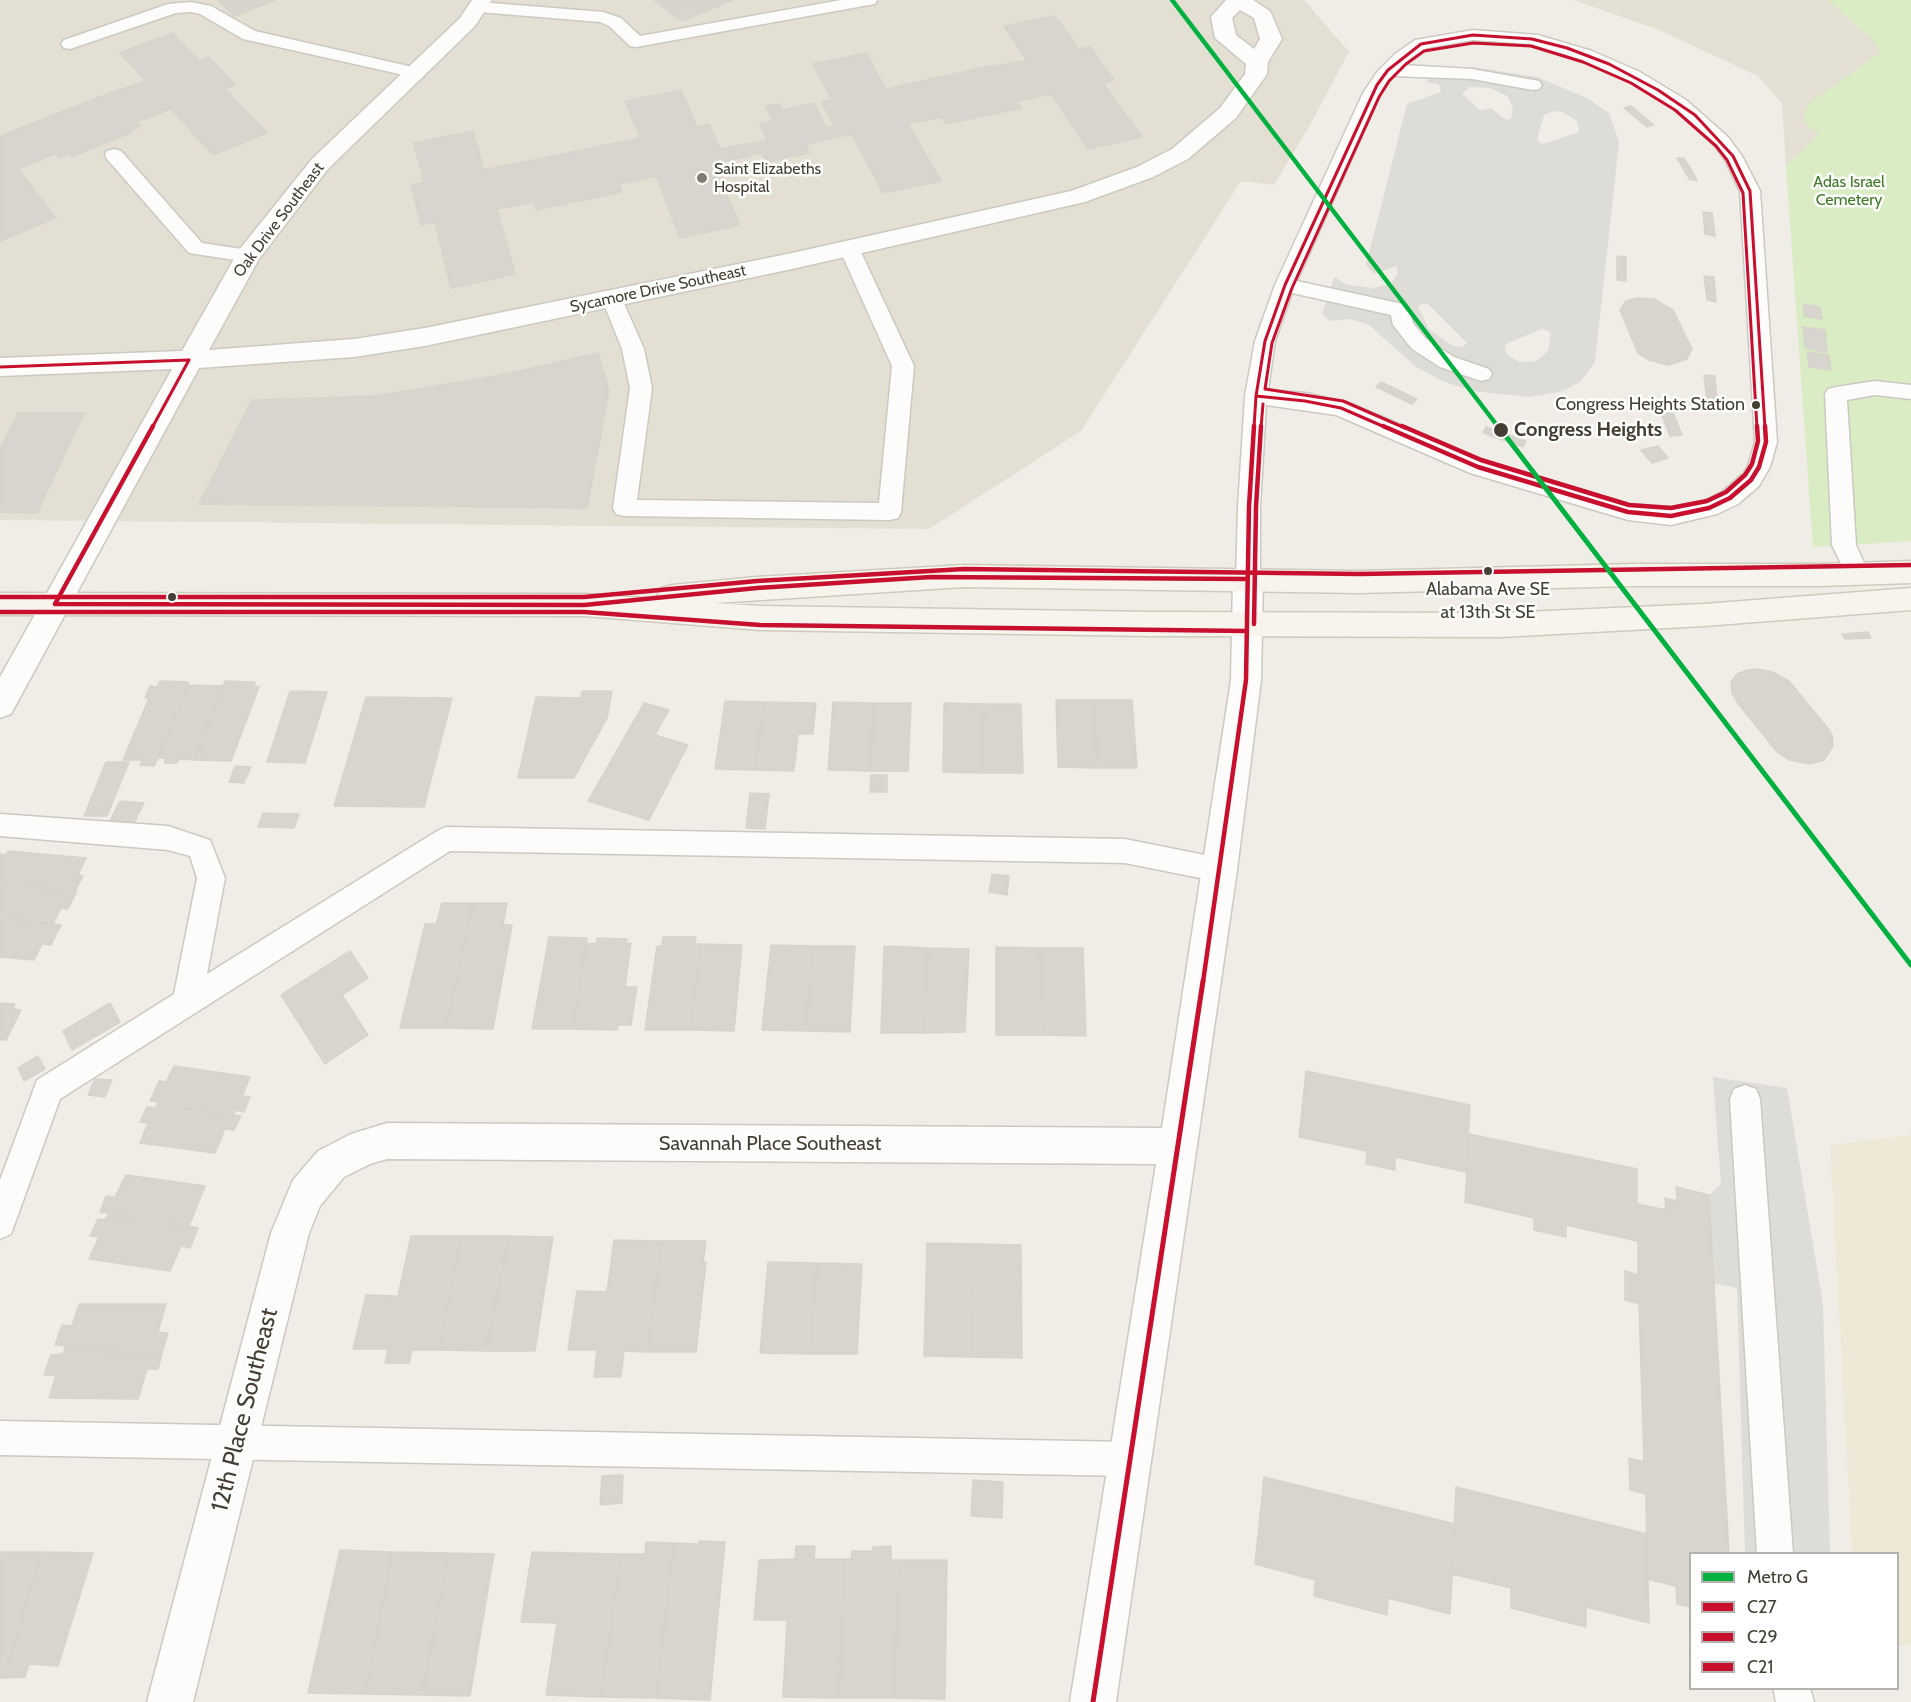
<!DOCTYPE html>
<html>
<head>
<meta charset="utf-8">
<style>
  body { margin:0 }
  #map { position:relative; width:1911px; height:1702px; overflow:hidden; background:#efede6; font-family:Cabin,sans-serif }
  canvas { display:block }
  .legend { position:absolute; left:1689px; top:1552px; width:210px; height:138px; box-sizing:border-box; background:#fff; border:2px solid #b4b2ad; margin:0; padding:8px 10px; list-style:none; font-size:18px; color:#443f32 }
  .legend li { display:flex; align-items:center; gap:12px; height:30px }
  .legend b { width:30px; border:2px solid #b4b2ad }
</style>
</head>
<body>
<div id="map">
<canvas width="1911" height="1702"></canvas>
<ul class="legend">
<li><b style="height:8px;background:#00b140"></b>Metro G</li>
<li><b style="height:8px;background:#c8102e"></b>C27</li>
<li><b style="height:8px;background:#c8102e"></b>C29</li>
<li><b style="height:8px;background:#c8102e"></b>C21</li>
</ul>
</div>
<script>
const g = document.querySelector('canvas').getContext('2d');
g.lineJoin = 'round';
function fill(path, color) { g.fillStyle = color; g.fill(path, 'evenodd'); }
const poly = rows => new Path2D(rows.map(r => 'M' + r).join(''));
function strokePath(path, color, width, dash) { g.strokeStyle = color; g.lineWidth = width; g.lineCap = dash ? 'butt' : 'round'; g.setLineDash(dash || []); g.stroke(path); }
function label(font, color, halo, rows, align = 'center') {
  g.font = font + ' Cabin,sans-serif'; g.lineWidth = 5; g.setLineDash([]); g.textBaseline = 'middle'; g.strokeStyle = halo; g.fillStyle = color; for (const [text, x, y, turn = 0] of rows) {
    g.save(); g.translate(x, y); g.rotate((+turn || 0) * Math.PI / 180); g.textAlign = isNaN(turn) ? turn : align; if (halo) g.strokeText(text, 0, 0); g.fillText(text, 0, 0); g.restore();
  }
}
fill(poly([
  [0,0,1304,0,1349,52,1311,123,1274,185,1241,181,1081,431,929,529,0,520],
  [1573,0,1911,0,1911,45,1786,166,1782,104,1758,76,1657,29]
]), '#e4dfd3');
fill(poly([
  [1911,1135,1911,1644,1898,1646,1898,1554,1852,1553,1830,1145]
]), '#eee9d7');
fill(poly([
  [1828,0,1911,0,1911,541,1813,547,1786,166,1820,133,1812,130,1804,121,1806,109,1810,103,1881,52,1875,42]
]), '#d9ecc3');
fill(poly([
  [1436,67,1473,67,1537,77,1587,98,1609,113,1619,142,1595,362,1580,382,1563,391,1529,397,1471,391,1440,380,1415,366,1368,324,1349,319,1330,321,1322,314,1334,277,1348,285,1373,288,1390,284,1398,274,1396,266,1374,274,1366,265,1407,104,1441,92,1439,84,1426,82],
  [1470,87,1490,88,1507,96,1513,107,1511,119,1506,120,1491,108,1480,110,1462,94],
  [1553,111,1563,112,1577,121,1579,132,1543,144,1537,140,1544,115],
  [1421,304,1428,304,1467,343,1462,347,1453,346,1429,329,1418,307],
  [1542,329,1551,332,1548,351,1537,361,1520,362,1506,354,1505,344],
  [1713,1077,1787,1088,1823,1305,1830,1553,1745,1553,1737,1288,1713,1283,1709,1195,1721,1184]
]), '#dedcd6');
const building = poly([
  [218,0,276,0,234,16,218,0],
  [654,0,733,0,682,21,654,0],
  [1055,16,1079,49,1090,47,1114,80,1103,83,1142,137,1088,149,1051,94,1017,101,1021,108,946,124,941,117,908,124,941,181,883,193,852,134,806,144,809,153,766,162,762,153,714,164,740,225,680,238,656,176,619,184,622,192,536,210,534,202,497,209,515,274,451,288,435,222,421,225,411,185,424,182,414,143,473,131,484,170,640,138,625,101,681,90,697,127,709,124,720,149,767,140,760,124,773,121,766,106,779,104,782,110,814,103,826,127,834,126,822,102,832,100,813,64,866,53,886,89,994,65,995,67,1027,60,1004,26,1055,16],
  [172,33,199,61,209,57,235,84,225,89,267,133,213,155,171,109,137,122,141,126,131,130,132,132,71,157,69,154,59,158,55,154,18,169,56,218,0,241,0,136,110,93,146,81,120,53,172,33],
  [1631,106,1654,125,1647,127,1624,108,1631,106],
  [1677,158,1684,158,1697,180,1690,180,1677,158],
  [1703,212,1712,213,1715,236,1705,234,1703,212],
  [1617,256,1626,257,1626,281,1617,280,1617,256],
  [1704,276,1714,277,1716,302,1707,300,1704,276],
  [1637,298,1654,299,1673,310,1692,349,1687,359,1668,365,1649,360,1638,353,1620,310,1626,301,1637,298],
  [1803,304,1820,307,1822,319,1804,316,1803,304],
  [1803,327,1825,330,1827,352,1805,348,1803,327],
  [1807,352,1829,355,1831,370,1809,367,1807,352],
  [598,353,609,391,587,508,199,504,252,400,374,396,501,375,598,353],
  [1704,375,1715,376,1717,404,1707,403,1704,375],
  [1381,382,1417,399,1412,404,1376,387,1381,382],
  [1660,410,1672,410,1682,435,1670,436,1660,410],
  [18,413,84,413,37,513,0,512,0,449,18,413],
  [1486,427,1526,441,1523,447,1483,433,1486,427],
  [1658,446,1668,458,1652,463,1641,450,1658,446],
  [1868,632,1871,638,1845,639,1842,634,1868,632],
  [1758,669,1772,672,1789,681,1826,726,1832,735,1833,746,1824,760,1810,764,1789,760,1777,752,1737,702,1732,693,1731,682,1737,674,1747,670,1758,669],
  [160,681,188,682,189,685,158,758,154,766,140,765,143,760,123,760,149,698,145,698,150,686,157,687,160,681],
  [225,681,255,682,254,686,259,687,231,761,195,760,225,681],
  [189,685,224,686,195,760,179,759,177,763,164,763,166,758,158,758,189,685],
  [290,691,327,692,305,763,267,762,290,691],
  [582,691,612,691,607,718,574,778,518,778,536,697,581,698,582,691],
  [366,697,452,698,424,807,334,806,366,697],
  [1056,700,1094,700,1097,768,1058,767,1056,700],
  [1094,700,1132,700,1137,768,1097,768,1094,700],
  [725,701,764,702,755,770,715,769,725,701],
  [764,702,816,703,813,734,798,734,794,771,755,770,764,702],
  [833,702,874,703,870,771,828,770,833,702],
  [644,703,669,710,655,735,688,745,649,820,588,801,644,703],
  [874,703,911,703,908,771,870,771,874,703],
  [944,703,984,704,983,773,943,772,944,703],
  [984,704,1021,704,1023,773,983,773,984,704],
  [106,762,129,762,107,816,84,816,106,762],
  [235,766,251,767,244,783,229,782,235,766],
  [871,775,887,775,887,792,870,792,871,775],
  [750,793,769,794,765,829,746,828,750,793],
  [120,801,144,803,134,823,110,821,120,801],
  [263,813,299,814,294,828,258,827,263,813],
  [8,851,86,858,78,875,83,876,75,891,0,884,0,854,6,855,8,851],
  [992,874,1009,876,1007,895,989,892,992,874],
  [0,884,75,891,77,891,68,909,61,908,53,924,0,918,0,884],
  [442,903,473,903,446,1028,400,1028,425,924,436,924,442,903],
  [473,903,507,903,503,925,512,925,493,1029,446,1028,473,903],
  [0,918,53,924,61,925,51,945,42,944,34,960,0,957,0,918],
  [549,937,587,938,573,1029,532,1029,549,937],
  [663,937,696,937,695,944,701,944,691,1030,645,1030,657,946,662,946,663,937],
  [597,938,627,939,626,944,631,943,625,987,637,987,631,1025,618,1025,617,1030,573,1029,587,943,596,944,597,938],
  [701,944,742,945,734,1031,691,1030,701,944],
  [771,945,813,946,806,1031,762,1030,771,945],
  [813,946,855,946,850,1032,806,1031,813,946],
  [884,946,928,948,924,1033,881,1033,884,946],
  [996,947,1040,948,1043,1035,996,1035,996,947],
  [928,948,969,949,965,1032,924,1033,928,948],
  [1040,948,1083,948,1086,1036,1043,1035,1040,948],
  [350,951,368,978,342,995,368,1035,325,1064,281,995,350,951],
  [0,1003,15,1004,13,1009,21,1010,6,1040,0,1040,0,1003],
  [110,1003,120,1022,72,1050,63,1031,110,1003],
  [38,1056,45,1069,24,1081,18,1068,38,1056],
  [174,1066,250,1077,242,1096,250,1097,244,1112,235,1110,234,1115,157,1105,159,1102,150,1101,159,1081,166,1082,174,1066],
  [1306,1071,1470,1105,1466,1172,1395,1157,1395,1170,1366,1164,1367,1151,1299,1137,1306,1071],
  [95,1079,112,1080,105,1097,88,1095,95,1079],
  [157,1105,234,1115,241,1116,234,1130,225,1129,215,1153,140,1143,148,1123,140,1122,147,1107,155,1108,157,1105],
  [1469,1134,1637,1169,1637,1241,1566,1225,1566,1237,1534,1230,1534,1218,1465,1202,1469,1134],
  [126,1175,205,1186,189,1226,100,1212,106,1196,115,1197,126,1175],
  [1676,1187,1709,1195,1729,1554,1690,1554,1690,1607,1677,1604,1676,1586,1647,1579,1646,1494,1630,1490,1629,1458,1644,1462,1639,1304,1625,1300,1625,1271,1638,1275,1638,1204,1666,1210,1665,1198,1677,1201,1676,1187],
  [108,1215,189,1226,198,1228,190,1248,181,1246,170,1271,89,1259,99,1237,90,1236,98,1219,105,1220,108,1215],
  [411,1236,461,1236,439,1350,412,1350,409,1363,385,1363,388,1349,353,1349,366,1295,398,1296,411,1236],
  [461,1236,509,1236,486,1351,439,1350,461,1236],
  [509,1236,553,1237,535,1351,486,1351,509,1236],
  [614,1240,662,1241,647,1352,624,1351,621,1377,594,1377,597,1350,568,1350,577,1291,607,1292,614,1240],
  [662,1241,706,1241,703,1262,706,1262,696,1352,647,1352,662,1241],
  [927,1243,974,1244,972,1357,924,1356,927,1243],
  [974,1244,1021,1245,1022,1358,972,1357,974,1244],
  [768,1262,817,1263,810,1354,760,1353,768,1262],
  [817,1263,862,1264,857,1354,810,1354,817,1263],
  [79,1304,166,1304,158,1332,168,1333,162,1353,64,1351,66,1346,55,1345,62,1325,72,1326,79,1304],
  [64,1351,162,1353,158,1369,147,1369,138,1399,49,1398,56,1375,44,1375,51,1355,63,1354,64,1351],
  [623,1475,622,1503,600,1505,602,1476,623,1475],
  [1264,1477,1455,1524,1450,1614,1388,1598,1387,1615,1314,1596,1315,1580,1255,1564,1264,1477],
  [973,1480,1003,1482,1002,1518,971,1516,973,1480],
  [1456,1487,1647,1534,1649,1623,1586,1607,1586,1627,1511,1608,1511,1588,1452,1574,1456,1487],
  [699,1541,725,1542,710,1700,656,1698,674,1543,699,1544,699,1541],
  [646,1542,674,1543,656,1698,601,1697,621,1554,645,1554,646,1542],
  [796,1546,815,1546,814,1559,844,1559,839,1698,783,1697,787,1620,754,1620,759,1560,795,1559,796,1546],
  [891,1546,891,1560,899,1560,894,1698,839,1698,844,1559,851,1559,852,1551,873,1551,873,1547,891,1546],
  [340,1550,393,1552,365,1694,308,1693,340,1550],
  [0,1552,43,1552,3,1678,0,1678,0,1552],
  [43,1552,93,1553,58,1666,29,1664,25,1677,3,1678,43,1552],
  [393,1552,449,1553,422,1695,365,1694,393,1552],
  [532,1552,621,1554,601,1697,546,1695,557,1623,521,1622,532,1552],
  [449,1553,494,1554,470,1696,422,1695,449,1553],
  [899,1560,947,1560,945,1699,894,1698,899,1560]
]);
fill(building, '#d8d5ce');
strokePath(building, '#d7d4cc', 1.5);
const service = poly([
  [841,0,877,0,875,4,869,5,636,47,630,46,609,26,600,22,479,12,473,11,471,7,473,3,479,2,603,12,621,18,640,36,841,0],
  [191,2,211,6,255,31,417,68,423,69,426,73,423,77,417,78,243,39,200,14,191,12,176,13,70,49,64,48,61,44,64,40,168,4,191,2],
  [1473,30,1538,35,1592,51,1640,72,1686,100,1728,137,1742,156,1760,191,1777,442,1770,467,1759,486,1738,504,1717,514,1671,525,1628,520,1470,473,1336,415,1266,405,1260,507,1260,579,1256,585,1248,588,1240,585,1236,579,1238,507,1245,396,1255,341,1275,285,1363,93,1377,72,1395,54,1415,40,1473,30],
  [1473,40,1531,44,1580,59,1628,80,1674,108,1714,145,1724,158,1740,191,1755,442,1748,466,1743,474,1722,492,1704,501,1671,507,1628,504,1486,461,1349,403,1305,393,1268,390,1275,341,1292,293,1391,315,1393,325,1412,349,1440,367,1481,381,1489,379,1492,374,1489,369,1454,357,1426,339,1413,323,1407,305,1297,281,1381,93,1393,76,1472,79,1533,90,1539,89,1542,85,1539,81,1472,69,1404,65,1427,48,1473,40],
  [114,149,121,151,202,243,255,251,258,256,255,261,248,262,189,253,107,159,105,155,107,151,114,149],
  [849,242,856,244,859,248,914,366,901,512,898,518,890,520,624,516,616,514,613,508,630,388,622,349,602,299,605,294,612,292,619,294,622,299,644,349,652,388,637,500,879,503,892,366,839,248,842,244,849,242],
  [1875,381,1911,385,1911,399,1875,395,1847,400,1856,545,1869,574,1865,580,1857,583,1849,580,1832,545,1825,394,1828,389,1836,387,1875,381],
  [0,814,168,826,210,840,225,878,207,974,437,831,446,827,1125,839,1220,858,1230,862,1234,870,1230,878,1220,882,1125,863,450,851,60,1099,11,1234,0,1239,0,1180,37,1080,174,994,197,878,190,856,168,850,0,836,0,814],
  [1745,1085,1756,1089,1760,1099,1793,1554,1757,1554,1730,1099,1734,1089,1745,1085],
  [0,1421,1130,1442,1142,1447,1147,1459,1142,1471,1130,1476,0,1455,0,1421],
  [1773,1688,1810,1688,1814,1702,1776,1702,1773,1688]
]);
const minor = poly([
  [472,0,492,0,475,26,328,169,259,259,209,350,354,339,425,328,792,253,1071,191,1137,167,1172,149,1220,108,1245,74,1246,64,1215,38,1211,17,1226,0,1253,0,1270,11,1282,39,1268,62,1267,74,1236,118,1188,159,1153,177,1085,202,792,269,425,346,354,357,199,368,11,714,0,718,0,677,172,369,0,376,0,358,182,351,239,250,312,159,460,18,472,0],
  [1240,10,1254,18,1260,39,1254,49,1236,35,1232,18,1240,10],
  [1248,568,1258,571,1263,579,1261,680,1237,870,1116,1702,1070,1702,1156,1164,387,1159,370,1164,344,1177,320,1206,309,1233,193,1702,147,1702,271,1233,293,1180,318,1151,351,1134,387,1123,1162,1128,1231,680,1233,579,1238,571,1248,568]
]);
const secondary = poly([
  [1911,561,1911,583,1821,586,1632,586,1359,593,964,587,715,603,760,606,1151,612,1502,613,1704,604,1911,588,1911,610,1704,626,1502,637,1151,636,760,630,584,616,0,615,0,593,584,594,659,599,657,596,662,588,672,585,757,577,964,565,1359,571,1632,564,1821,564,1911,561]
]);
strokePath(service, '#cbc9c2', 3);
strokePath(minor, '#cbc9c2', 3);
strokePath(secondary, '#cfcbbc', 3);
fill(service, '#fdfcfb');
fill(minor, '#fdfcfb');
fill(secondary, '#f6f4ed');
strokePath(poly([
  [0,367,189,360],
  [152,428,189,360],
  [1254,428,1256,396],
  [1387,428,1341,408,1305,401,1256,396,1265,341,1285,285,1377,85,1388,70,1421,44,1473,35,1532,39,1567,48,1609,64,1658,90,1695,115,1733,156,1750,191,1765,428]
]), '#c8102e', 3);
strokePath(poly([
  [1383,426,1478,467,1628,512,1671,516,1709,508,1730,498,1751,480,1759,467,1766,442,1765,426],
  [55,604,584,605,757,588,931,577,1248,579],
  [55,604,153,426],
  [1203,982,1246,680,1249,507,1254,426]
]), '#c8102e', 4.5);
strokePath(poly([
  [1093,1702,1203,981]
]), '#c8102e', 5);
strokePath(poly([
  [1261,428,1263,404],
  [1405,428,1343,401,1265,389,1272,343,1292,288,1379,97,1389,81,1406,64,1424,51,1473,43,1531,46,1583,62,1631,83,1675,110,1716,146,1727,160,1743,193,1757,428]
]), '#c8102e', 3);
strokePath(poly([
  [1402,426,1481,460,1629,505,1671,508,1707,501,1726,492,1745,475,1752,464,1758,441,1757,426],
  [0,612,584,612,760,625,1247,631],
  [1254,624,1256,507,1261,426]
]), '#c8102e', 4.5);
strokePath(poly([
  [0,597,584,597,757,581,964,569,1359,574,1911,565]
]), '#c8102e', 4.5);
strokePath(poly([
  [1172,0,1499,428]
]), '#00b140', 4.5);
strokePath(poly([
  [1498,426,1911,965]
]), '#00b140', 5);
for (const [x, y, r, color] of [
  [702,178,6,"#807c71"],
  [1756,405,5,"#443f32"],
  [1501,430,8,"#443f32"],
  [1488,571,5,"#443f32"],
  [172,597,5,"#443f32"]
]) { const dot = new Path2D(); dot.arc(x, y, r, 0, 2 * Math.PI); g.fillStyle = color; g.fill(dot); strokePath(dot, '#fff', 2); }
label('16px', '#443f32', '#fff', [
  ["Saint Elizabeths",714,169],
  ["Hospital",714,187]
], 'left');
label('16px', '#3d7a22', '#fff', [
  ["Adas Israel",1849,182],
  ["Cemetery",1849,200]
]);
label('16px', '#443f32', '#fff', [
  ["Oak Drive Southeast",279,220,-53],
  ["Sycamore Drive Southeast",658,289,-12]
]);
label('18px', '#443f32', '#fff', [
  ["Congress Heights Station",1745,405],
  ["Alabama Ave SE",1488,590,"center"],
  ["at 13th St SE",1488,613,"center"]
], 'right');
label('bold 20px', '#443f32', '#fff', [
  ["Congress Heights",1514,430]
], 'left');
label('20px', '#443f32', '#fff', [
  ["Savannah Place Southeast",770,1144]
]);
label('24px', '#443f32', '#fff', [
  ["12th Place Southeast",245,1410,-76]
]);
</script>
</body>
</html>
